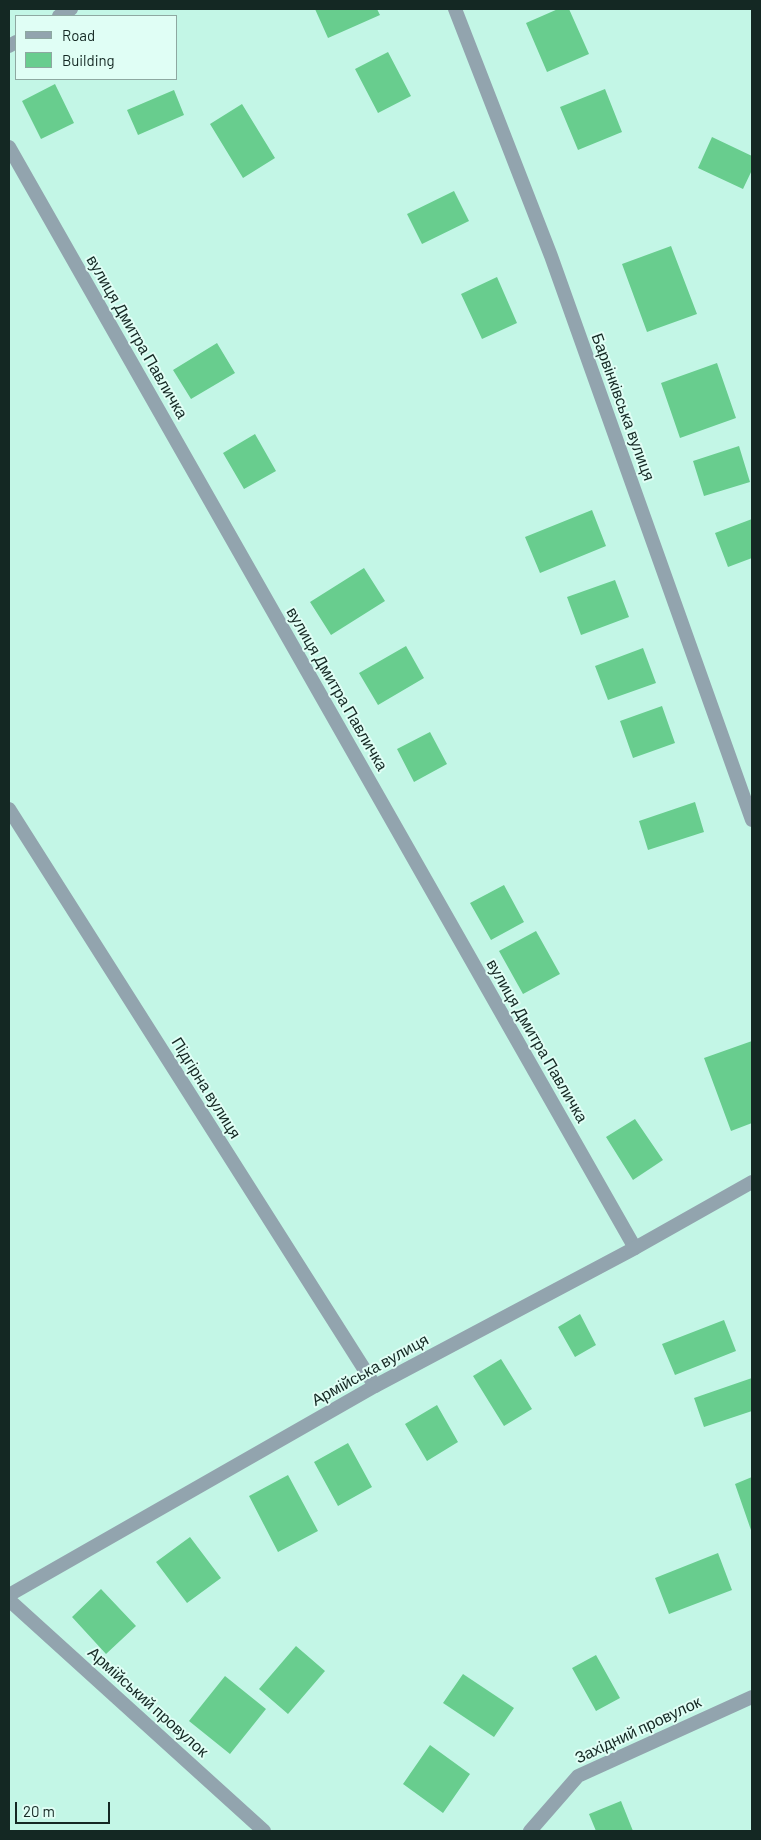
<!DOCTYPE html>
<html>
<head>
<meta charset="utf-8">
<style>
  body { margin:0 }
  #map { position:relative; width:761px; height:1840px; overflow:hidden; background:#c3f6e6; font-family:Barlow,sans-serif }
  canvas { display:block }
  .frame { position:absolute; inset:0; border:10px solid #142823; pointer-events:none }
  .legend { position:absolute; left:15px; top:15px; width:162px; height:65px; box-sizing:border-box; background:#e0fef5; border:1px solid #8ea8a1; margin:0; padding:6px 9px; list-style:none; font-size:15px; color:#142823 }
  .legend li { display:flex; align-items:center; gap:10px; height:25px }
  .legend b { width:25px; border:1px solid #8ea8a1 }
  .scale { position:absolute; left:15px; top:1802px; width:95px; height:22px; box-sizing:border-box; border:2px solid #142823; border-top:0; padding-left:6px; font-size:15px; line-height:18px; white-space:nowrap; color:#142823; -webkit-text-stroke:4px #e0fef5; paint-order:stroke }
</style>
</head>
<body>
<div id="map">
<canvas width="761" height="1840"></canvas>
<div class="frame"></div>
<ul class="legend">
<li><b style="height:6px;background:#92a4ae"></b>Road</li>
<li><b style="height:14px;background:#68cd8e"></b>Building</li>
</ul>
<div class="scale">20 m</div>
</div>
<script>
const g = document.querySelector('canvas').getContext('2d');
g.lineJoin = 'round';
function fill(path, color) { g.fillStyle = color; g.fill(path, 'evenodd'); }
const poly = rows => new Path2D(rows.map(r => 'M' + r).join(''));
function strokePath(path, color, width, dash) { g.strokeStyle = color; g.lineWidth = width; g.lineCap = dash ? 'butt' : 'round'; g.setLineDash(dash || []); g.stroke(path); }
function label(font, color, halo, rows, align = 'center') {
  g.font = font + ' Barlow,sans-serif'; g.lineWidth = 4; g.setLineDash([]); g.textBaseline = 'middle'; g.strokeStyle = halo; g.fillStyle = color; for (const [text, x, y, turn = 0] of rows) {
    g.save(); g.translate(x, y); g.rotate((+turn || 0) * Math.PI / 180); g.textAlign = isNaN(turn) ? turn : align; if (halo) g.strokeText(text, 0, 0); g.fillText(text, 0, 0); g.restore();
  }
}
fill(poly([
  [315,9,377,9,380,15,328,38],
  [558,9,569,9,589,54,547,72,526,23],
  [388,52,411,96,378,113,355,69],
  [55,84,74,123,41,139,22,101],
  [605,89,622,132,578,150,560,107],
  [174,90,184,115,138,135,127,110],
  [242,104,275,158,243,178,210,124],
  [712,137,752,156,752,170,743,189,698,168],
  [454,191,469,221,422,244,407,214],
  [671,246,697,314,647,332,622,264],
  [497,277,517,323,482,339,461,294],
  [217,343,235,373,191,399,173,370],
  [717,363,736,418,680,438,661,383],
  [255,434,276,471,244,489,223,453],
  [739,446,750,482,704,496,693,461],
  [592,510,606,546,540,573,525,537],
  [752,519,752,558,728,567,715,533],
  [364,568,385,601,331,635,310,602],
  [615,580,629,617,581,635,567,597],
  [406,646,424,678,378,705,359,673],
  [643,648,656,683,608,700,595,666],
  [662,706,675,743,633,758,620,721],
  [430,732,447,764,414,782,397,749],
  [695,802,704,832,648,850,639,821],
  [504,885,524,922,491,940,470,903],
  [536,931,560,974,523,994,499,951],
  [752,1041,752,1123,731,1131,704,1058],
  [635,1119,663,1160,633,1180,606,1137],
  [580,1314,596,1345,575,1357,558,1327],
  [724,1320,736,1351,675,1375,662,1344],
  [501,1359,532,1409,504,1426,473,1376],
  [752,1378,752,1411,704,1427,694,1398],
  [437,1405,458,1442,427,1461,405,1424],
  [348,1443,372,1487,338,1506,314,1462],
  [288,1475,318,1531,278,1552,249,1496],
  [752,1477,752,1533,735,1484],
  [190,1537,221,1578,187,1603,156,1562],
  [718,1553,732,1590,669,1614,655,1578],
  [101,1589,136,1626,106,1654,72,1617],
  [296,1646,325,1671,288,1714,259,1689],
  [596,1655,620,1698,596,1711,572,1668],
  [463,1674,514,1708,494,1737,443,1703],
  [225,1676,266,1709,230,1754,189,1721],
  [430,1745,470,1774,443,1813,403,1784],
  [621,1801,633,1831,596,1831,589,1814]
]), '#68cd8e');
strokePath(poly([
  [59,16,71,9],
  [9,46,16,42],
  [9,147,635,1248],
  [9,809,375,1386],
  [9,1600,264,1831],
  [530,1831,578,1776,752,1697]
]), '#92a4ae', 14);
strokePath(poly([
  [455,9,551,256,752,820],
  [9,1595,375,1386,635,1248,752,1182]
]), '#92a4ae', 14);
label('16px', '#142823', '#e0fef5', [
  ["вулиця Дмитра Павличка",137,337,60],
  ["Барвінківська вулиця",623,407,70],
  ["вулиця Дмитра Павличка",337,689,60],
  ["вулиця Дмитра Павличка",537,1041,60],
  ["Підгірна вулиця",206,1088,58],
  ["Армійська вулиця",370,1370,-29],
  ["Армійський провулок",148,1702,42],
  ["Західний провулок",638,1730,-25]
]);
</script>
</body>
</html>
